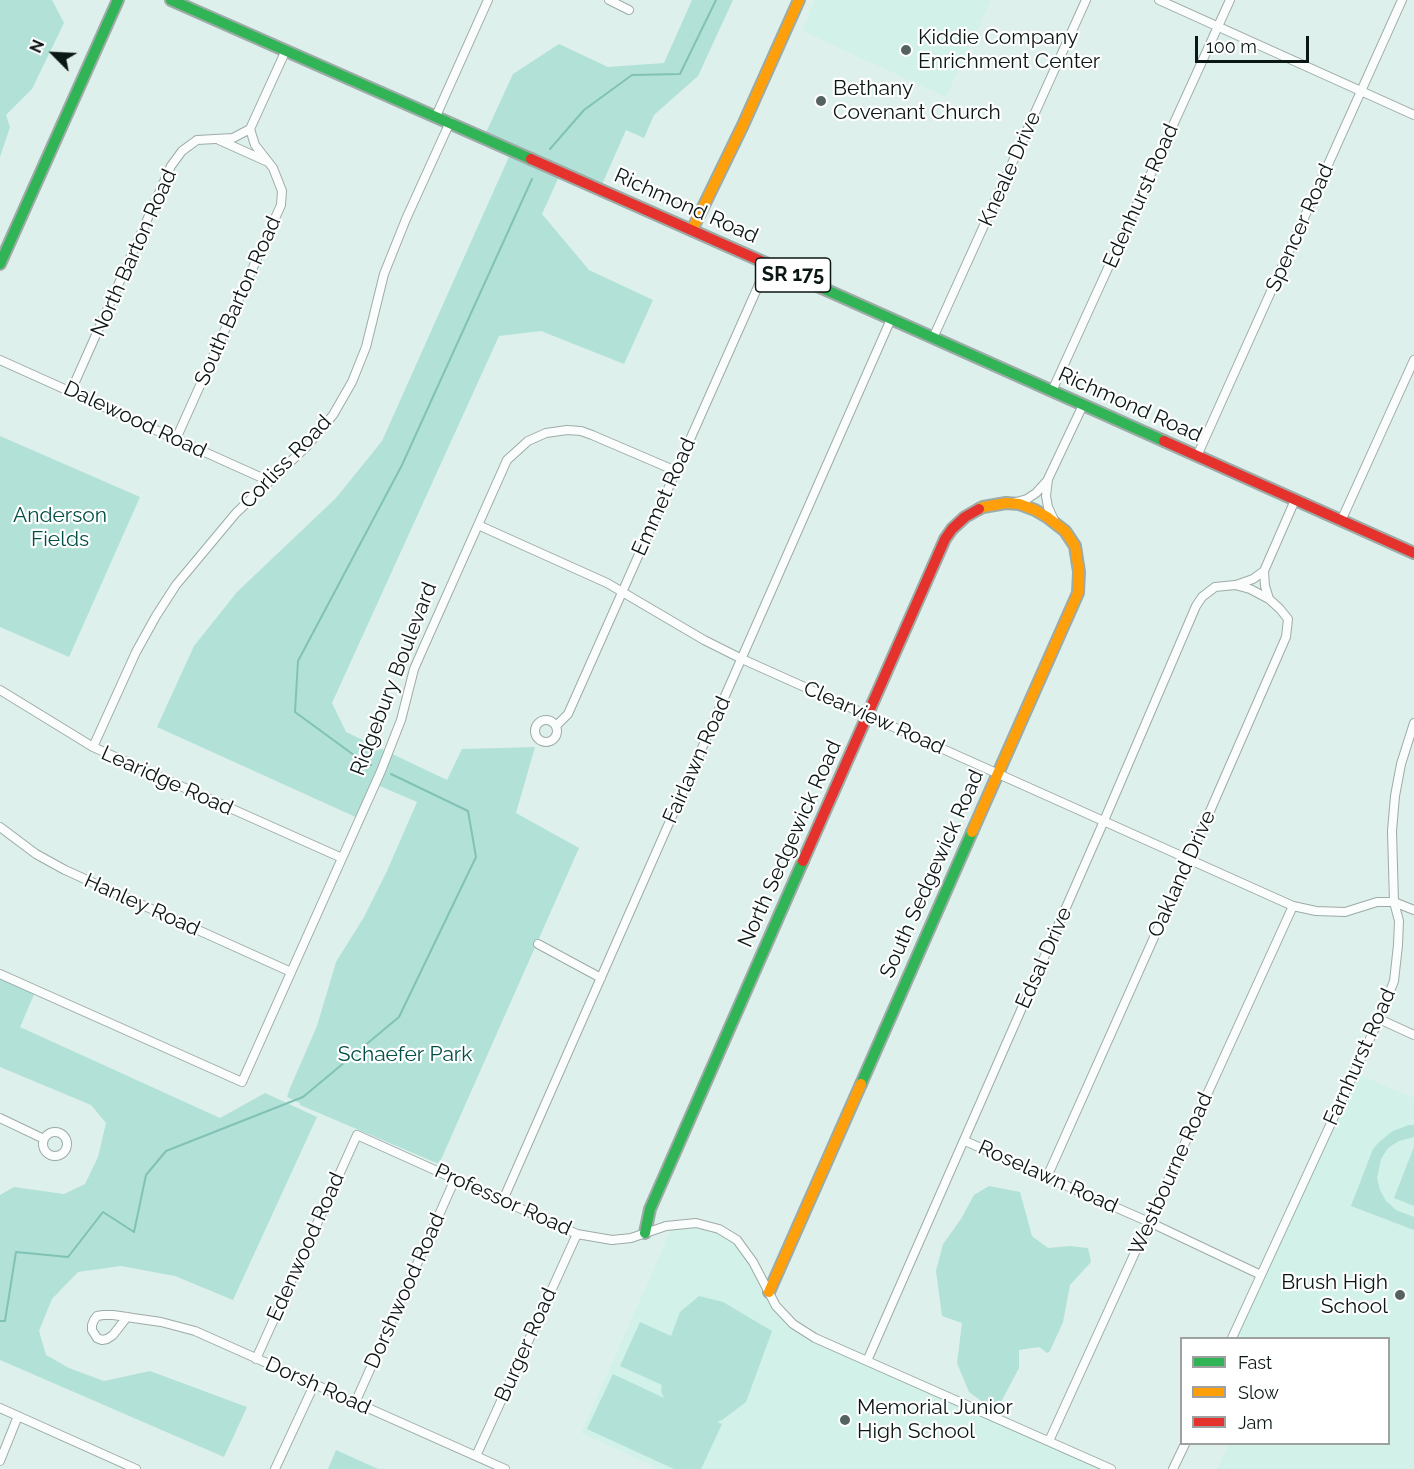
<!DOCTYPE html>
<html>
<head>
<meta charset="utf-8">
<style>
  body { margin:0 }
  #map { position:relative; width:1414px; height:1469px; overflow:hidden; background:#def0ec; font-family:Raleway,sans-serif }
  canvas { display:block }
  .legend { position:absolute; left:1180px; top:1337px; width:210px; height:108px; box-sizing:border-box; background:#fff; border:2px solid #9da2a1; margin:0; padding:8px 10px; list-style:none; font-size:18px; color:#0b1715 }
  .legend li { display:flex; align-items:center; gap:12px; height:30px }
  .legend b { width:30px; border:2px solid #9da2a1 }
  .north { position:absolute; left:24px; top:24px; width:60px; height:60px; -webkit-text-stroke:4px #fff; paint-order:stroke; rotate:294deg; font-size:16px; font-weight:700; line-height:24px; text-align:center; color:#0b1715 }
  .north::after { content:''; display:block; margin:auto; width:21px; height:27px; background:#0b1715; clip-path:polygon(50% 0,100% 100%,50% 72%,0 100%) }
  .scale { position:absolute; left:1195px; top:36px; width:114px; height:27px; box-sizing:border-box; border:3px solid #0b1715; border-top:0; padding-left:8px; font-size:18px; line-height:21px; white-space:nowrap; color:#0b1715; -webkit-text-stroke:4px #fff; paint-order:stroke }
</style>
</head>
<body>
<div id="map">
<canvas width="1414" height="1469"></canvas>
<ul class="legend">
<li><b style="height:8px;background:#30b455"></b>Fast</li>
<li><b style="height:8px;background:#ff9f0a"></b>Slow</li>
<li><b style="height:8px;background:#e5322d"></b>Jam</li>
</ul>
<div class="north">N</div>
<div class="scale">100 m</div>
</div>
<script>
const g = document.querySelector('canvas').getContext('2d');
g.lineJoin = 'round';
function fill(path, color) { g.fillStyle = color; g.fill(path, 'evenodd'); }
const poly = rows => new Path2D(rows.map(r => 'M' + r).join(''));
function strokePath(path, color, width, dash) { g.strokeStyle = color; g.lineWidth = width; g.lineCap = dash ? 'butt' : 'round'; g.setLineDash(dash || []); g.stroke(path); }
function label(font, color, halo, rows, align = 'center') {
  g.font = font + ' Raleway,sans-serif'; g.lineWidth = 4.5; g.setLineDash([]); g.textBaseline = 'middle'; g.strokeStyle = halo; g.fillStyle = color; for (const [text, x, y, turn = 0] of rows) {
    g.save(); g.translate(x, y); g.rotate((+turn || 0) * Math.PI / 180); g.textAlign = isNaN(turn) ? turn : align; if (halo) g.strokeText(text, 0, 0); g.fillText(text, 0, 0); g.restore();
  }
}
fill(poly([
  [815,0,991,0,946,97,802,31],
  [1354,1073,1414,1098,1414,1469,1217,1469,1229,1444,1388,1444,1388,1338,1232,1338],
  [696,1223,737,1240,776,1306,793,1324,1111,1469,660,1469,581,1433,673,1225]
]), '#d1f1e9');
fill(poly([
  [0,0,52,0,64,23,32,89,6,115,10,127,0,157],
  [692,0,733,0,698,76,654,115,644,138,626,130,600,189,561,172,542,214,589,270,653,300,624,364,541,331,499,336,332,703,346,732,447,780,462,749,535,747,516,813,579,848,439,1164,300,1105,300,1103,287,1097,290,1088,317,1026,336,962,364,917,387,871,417,802,375,784,360,819,157,727,194,646,237,592,336,498,382,441,512,150,484,137,513,74,559,44,608,67,664,63],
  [0,436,140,497,69,657,0,627],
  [0,974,36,990,20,1027,220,1118,265,1093,317,1117,233,1300,175,1276,121,1266,78,1272,52,1299,39,1331,46,1355,69,1368,104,1381,150,1371,247,1407,224,1457,0,1360,0,1195,14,1187,64,1194,85,1184,98,1157,106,1123,91,1105,0,1067],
  [1409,1125,1414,1125,1414,1137,1399,1141,1388,1148,1381,1159,1377,1178,1380,1190,1386,1201,1396,1210,1414,1217,1414,1230,1351,1206,1373,1149,1379,1142,1393,1131],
  [1414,1147,1414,1206,1394,1198],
  [989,1186,1020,1192,1032,1236,1048,1248,1070,1246,1088,1248,1091,1262,1070,1285,1063,1322,1050,1351,1047,1353,1039,1347,1019,1350,1019,1368,1001,1402,984,1403,969,1392,957,1363,962,1323,942,1316,936,1271,943,1244,961,1219,974,1195],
  [699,1296,723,1302,772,1331,746,1402,722,1420,717,1422,722,1424,701,1469,674,1469,587,1429,613,1374,664,1398,661,1391,662,1385,620,1366,640,1322,671,1336,680,1312],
  [336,1450,378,1469,328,1469]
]), '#b2e1d7');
strokePath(poly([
  [550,149,584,110,632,75,680,74,716,0],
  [371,765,362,761,295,712,298,661,402,465,532,179],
  [0,1321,5,1321,16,1252,68,1257,103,1212,134,1232,146,1175,166,1151,303,1097,399,1017,476,857,468,811,391,774]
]), '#81c2b6', 2);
const street = poly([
  [609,0,629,10],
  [1159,0,1414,115],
  [436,116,488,0],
  [250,129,286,50],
  [219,140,268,162],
  [933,338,1086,0],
  [0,360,269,481],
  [71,391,171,166,182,151,197,140,233,138,250,129],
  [1052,391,1230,0],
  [176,439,281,205,282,191,273,168,255,145,250,129],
  [1197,456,1402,0],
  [1016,502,1027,499,1036,493,1047,481],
  [1054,520,1048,507,1046,496,1048,479,1083,405],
  [1341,521,1414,360],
  [478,525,607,583,704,640,742,659,1293,906,1316,911,1345,912,1377,902,1394,902,1414,910],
  [1236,585,1253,579,1264,571],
  [1269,599,1265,586,1264,571,1295,500],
  [0,690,93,747,342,858],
  '535 731a11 11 0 1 1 22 0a11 11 0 1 1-22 0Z',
  [556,726,568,714,768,264],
  [93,747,136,652,156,616,176,585,236,513,307,446,333,415,352,382,366,347,384,274,406,219,450,122],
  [0,827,36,854,65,870,291,972],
  [538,944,601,978],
  [0,974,242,1082,381,771,401,720,414,669,421,653,507,460,528,441,546,433,567,430,581,431,592,435,676,471],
  [1379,1019,1414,1035],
  [0,1118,44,1139],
  '43 1144a12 12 0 1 1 24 0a12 12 0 1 1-24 0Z',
  [965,1141,1149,1222,1261,1275],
  [503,1200,891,319],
  [127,1317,113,1335,107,1339,102,1340,97,1338,92,1330,92,1325,94,1320,97,1316,103,1315,113,1315,127,1317,133,1318,161,1322,195,1331,505,1469],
  [1232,1338,1379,1019,1394,981,1398,945,1399,921,1394,902,1392,831,1395,796,1401,764,1414,723],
  [256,1359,357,1135,577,1234,612,1240,631,1238,666,1226,696,1223,719,1229,737,1240,753,1262,776,1306,793,1324,815,1338,1111,1469],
  [867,1361,1100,830,1196,606,1202,597,1215,587,1235,585,1250,589,1269,599,1280,609,1288,619,1286,637,1193,850,1047,1177],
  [355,1403,455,1179],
  [0,1408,136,1469],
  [1049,1441,1293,906],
  [476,1456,577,1234],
  [0,1461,18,1416],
  [275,1469,314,1385],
  [1173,1469,1185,1444]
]);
const fast = poly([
  [171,0,531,159],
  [0,264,118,0],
  [822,288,1164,441],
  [861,1084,972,832],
  [645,1233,650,1209,803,861]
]);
const slow = poly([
  [692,230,743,125,799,0],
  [972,832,1078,593,1079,572,1075,546,1065,531,1047,517,1035,510,1019,504,1006,503,983,507,979,509],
  [769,1292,861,1084]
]);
const jam = poly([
  [531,159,822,288],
  [1164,441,1414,553],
  [803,861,945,539,952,529,965,517,979,509]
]);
strokePath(street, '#9daba8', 10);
strokePath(fast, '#9daba8', 14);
strokePath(slow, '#9daba8', 14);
strokePath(jam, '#9daba8', 14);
strokePath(street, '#fafdfc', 8);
strokePath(fast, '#30b455', 10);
strokePath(slow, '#ff9f0a', 10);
strokePath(jam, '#e5322d', 10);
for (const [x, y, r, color] of [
  [906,50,6,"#556360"],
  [821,101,6,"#556360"],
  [1400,1295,6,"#556360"],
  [845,1420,6,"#556360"]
]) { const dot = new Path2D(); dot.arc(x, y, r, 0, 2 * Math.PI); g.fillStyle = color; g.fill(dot); strokePath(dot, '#fff', 2); }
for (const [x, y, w] of [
  [793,275,75]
]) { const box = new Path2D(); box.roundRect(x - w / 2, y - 17, w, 34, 4.5); g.fillStyle = '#fff'; g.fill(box); strokePath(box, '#0b1715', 1.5); }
label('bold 20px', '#0b1715', null, [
  ["SR 175",793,275]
]);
label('21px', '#0b1715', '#fff', [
  ["Kiddie Company",918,38],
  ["Enrichment Center",918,62],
  ["Bethany",833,89],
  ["Covenant Church",833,113],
  ["Brush High",1388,1283,"right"],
  ["School",1388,1307,"right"],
  ["Memorial Junior",857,1408],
  ["High School",857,1432]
], 'left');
label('21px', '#0b1715', '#fff', [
  ["Kneale Drive",1010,169,-66],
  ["Edenhurst Road",1141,196,-66],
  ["Richmond Road",686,206,24],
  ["Spencer Road",1300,228,-66],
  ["North Barton Road",134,253,-66],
  ["South Barton Road",238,301,-66],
  ["Richmond Road",1130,405,24],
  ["Dalewood Road",135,420,25],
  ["Corliss Road",286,462,-46],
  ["Emmet Road",664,497,-66],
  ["Ridgebury Boulevard",394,679,-69],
  ["Clearview Road",874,718,24],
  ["Fairlawn Road",697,760,-66],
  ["Learidge Road",167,781,24],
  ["North Sedgewick Road",790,844,-66],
  ["South Sedgewick Road",932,874,-66],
  ["Oakland Drive",1182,874,-66],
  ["Hanley Road",142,905,24],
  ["Edsal Drive",1044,958,-66],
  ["Farnhurst Road",1360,1057,-66],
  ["Westbourne Road",1171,1174,-66],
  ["Roselawn Road",1048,1177,24],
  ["Professor Road",503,1200,24],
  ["Edenwood Road",306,1247,-66],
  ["Dorshwood Road",405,1291,-66],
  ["Burger Road",526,1345,-66],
  ["Dorsh Road",318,1386,24]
]);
label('21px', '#005046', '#fff', [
  ["Anderson",60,516],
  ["Fields",60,540],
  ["Schaefer Park",405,1055]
]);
</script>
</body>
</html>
